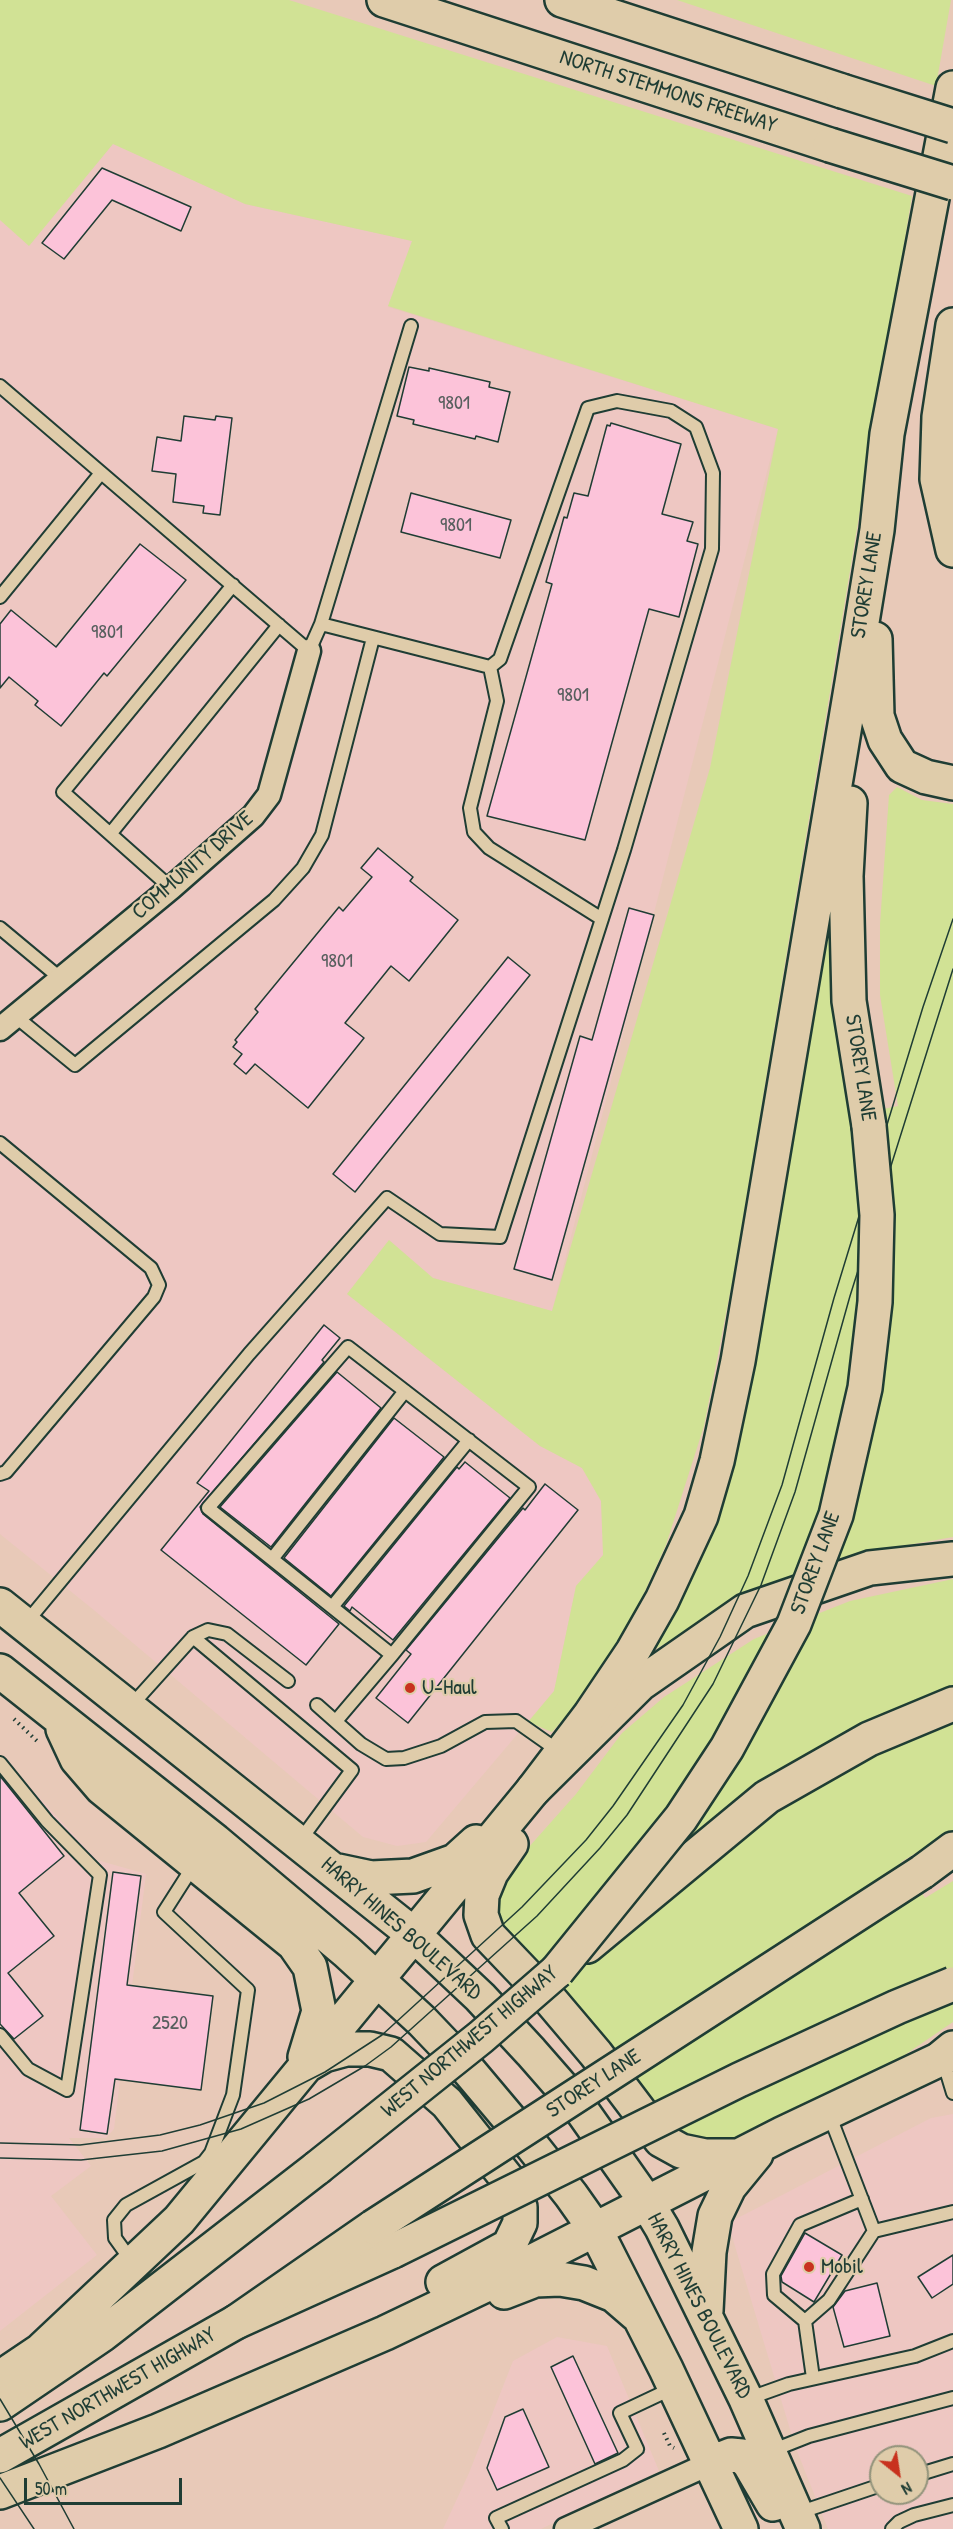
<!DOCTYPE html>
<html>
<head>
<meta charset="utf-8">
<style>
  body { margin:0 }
  #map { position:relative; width:953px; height:2529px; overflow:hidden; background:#e8c9b8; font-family:"Patrick Hand",sans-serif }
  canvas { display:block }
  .north { position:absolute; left:869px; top:2445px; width:60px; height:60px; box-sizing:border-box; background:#dfccaa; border:2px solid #92937b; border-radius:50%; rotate:150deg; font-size:16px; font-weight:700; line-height:24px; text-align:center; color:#1f3d34 }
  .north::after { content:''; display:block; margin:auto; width:21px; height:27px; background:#c8321e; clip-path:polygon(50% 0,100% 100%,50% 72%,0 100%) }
  .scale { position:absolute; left:24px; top:2478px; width:158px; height:27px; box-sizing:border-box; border:3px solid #1f3d34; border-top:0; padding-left:8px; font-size:18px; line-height:21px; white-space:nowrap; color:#1f3d34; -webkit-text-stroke:4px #dfccaa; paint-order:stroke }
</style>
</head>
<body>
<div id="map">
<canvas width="953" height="2529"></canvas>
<div class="north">N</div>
<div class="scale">50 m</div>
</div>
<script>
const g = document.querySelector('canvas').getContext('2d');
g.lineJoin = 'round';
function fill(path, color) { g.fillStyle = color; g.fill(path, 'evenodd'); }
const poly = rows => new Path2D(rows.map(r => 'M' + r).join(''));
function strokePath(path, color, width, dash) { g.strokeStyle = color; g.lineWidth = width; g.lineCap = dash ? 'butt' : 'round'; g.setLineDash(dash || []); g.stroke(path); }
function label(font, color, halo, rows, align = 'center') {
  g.font = font + ' "Patrick Hand",sans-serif'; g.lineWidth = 4.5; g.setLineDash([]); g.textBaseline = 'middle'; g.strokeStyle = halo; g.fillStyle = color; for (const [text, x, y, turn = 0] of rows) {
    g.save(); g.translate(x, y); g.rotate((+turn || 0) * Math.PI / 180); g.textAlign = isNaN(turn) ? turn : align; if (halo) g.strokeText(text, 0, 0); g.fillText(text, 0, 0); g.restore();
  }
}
fill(poly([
  [112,143,245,204,412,241,388,307,778,429,552,1311,433,1278,389,1240,347,1294,540,1446,582,1468,601,1501,604,1555,576,1586,554,1691,426,1842,397,1846,363,1837,95,1611,0,1534,0,220,30,245],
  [0,1755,97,1860,146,1874,114,2129,106,2138,69,2138,91,2166,51,2196,97,2255,0,2331],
  [953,2114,953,2529,828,2529,795,2446,728,2223,931,2118],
  [881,2457,917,2457,917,2493,881,2493],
  [557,2337,607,2346,659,2471,541,2529,443,2529,469,2473,513,2361]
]), '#eec7c2');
fill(poly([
  [0,0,289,0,912,196,733,1278,704,1426,666,1545,624,1637,593,1686,552,1732,528,1722,554,1691,576,1586,603,1555,601,1501,582,1468,540,1446,347,1294,389,1240,433,1278,552,1311,710,768,778,429,388,306,412,241,245,204,113,144,29,246,0,220],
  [677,0,951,0,936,86],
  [897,787,922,800,953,804,953,1537,902,1546,777,1583,639,1658,667,1621,696,1568,721,1511,741,1438,827,934,832,935,854,1115,898,1106,880,995,880,924,889,795],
  [953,1579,953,1831,901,1862,925,1898,953,1881,953,2022,887,2067,772,2129,726,2141,689,2143,508,1937,500,1922,496,1906,504,1875,576,1794,622,1733,664,1697,754,1639,850,1601]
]), '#d1e295');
const building = poly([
  [102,168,191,207,181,231,112,200,64,259,42,243,102,168],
  [409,367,429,371,429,368,490,382,489,387,510,392,498,442,476,436,475,439,413,424,414,420,397,416,409,367],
  [184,416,215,420,216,416,232,418,220,515,203,513,204,506,173,502,176,474,152,471,157,437,181,441,184,416],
  [611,423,681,444,662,514,693,522,687,541,698,544,679,617,649,609,585,840,487,816,552,584,546,582,564,517,567,518,574,493,588,496,607,425,610,426,611,423],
  [411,493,511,520,500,558,401,532,411,493],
  [140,544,186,580,107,676,104,673,61,726,35,705,38,701,9,677,0,688,0,624,11,610,56,647,140,544],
  [378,848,413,877,410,881,458,920,409,981,391,966,345,1023,364,1038,308,1108,255,1064,246,1074,234,1064,242,1054,233,1047,237,1042,235,1040,258,1012,255,1009,339,907,343,911,372,877,361,868,378,848],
  [629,908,654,915,552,1280,514,1269,580,1036,592,1040,629,908],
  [508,957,530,975,355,1192,333,1174,508,957],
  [324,1325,340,1338,322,1360,324,1362,200,1507,203,1514,339,1624,306,1665,161,1550,209,1491,197,1483,324,1325],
  [337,1372,381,1408,271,1547,220,1507,337,1372],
  [394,1418,444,1457,331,1596,284,1558,394,1418],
  [465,1462,510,1498,393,1640,352,1607,350,1611,344,1606,457,1467,459,1469,465,1462],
  [545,1484,578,1510,408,1723,376,1698,411,1654,406,1650,523,1508,525,1510,545,1484],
  [0,1776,64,1856,19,1893,54,1936,8,1973,43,2016,14,2039,0,2024,0,1776],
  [113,1872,141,1876,127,1985,213,1996,201,2090,115,2079,107,2134,80,2130,113,1872],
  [805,2233,842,2255,814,2302,782,2282,781,2276,805,2233],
  [953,2255,953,2284,932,2298,918,2277,953,2255],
  [877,2283,890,2336,844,2347,833,2307,845,2291,877,2283],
  [573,2356,618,2453,595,2464,551,2367,573,2356],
  [523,2409,549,2467,497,2490,487,2468,505,2417,523,2409]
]);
fill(building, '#fcc3d9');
strokePath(building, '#1f3d34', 1.5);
const service = poly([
  [0,386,309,651,321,624,411,326],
  [0,597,101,473],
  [490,667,497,701,470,808,474,832,489,848,602,919],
  [111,833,279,625],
  [171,888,63,792,233,585],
  [0,928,60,978],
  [15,1016,75,1065,274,900,303,868,322,835,373,638],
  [0,1143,151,1268,159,1285,154,1297,6,1472,0,1474],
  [272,1559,405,1391],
  [332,1607,469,1440],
  [25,1624,249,1354,387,1198,440,1234,500,1237,624,850,712,549,713,473,696,427,671,411,617,401,588,408,500,659,490,667,321,624],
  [193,1637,208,1630,227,1634,288,1681],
  [317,1705,361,1744,386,1759,404,1758,441,1746,485,1722,516,1721,560,1752],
  [130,1707,193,1637,352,1770,299,1842],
  [336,1721,392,1655,401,1644,529,1487,348,1347,208,1508,392,1655],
  [0,1763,47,1821,100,1875,67,2090,28,2069,0,2035],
  [943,2060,953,2093],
  [829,2114,874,2231,953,2212],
  [133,2263,115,2238,114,2220,126,2205,204,2162,211,2153,233,2095,248,1990,164,1912,194,1865],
  [805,2321,774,2295,773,2274,800,2225,862,2199],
  [813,2378,805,2321,829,2300,874,2231],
  [747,2399,789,2384,915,2356,953,2341],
  [771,2451,809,2436,953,2398],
  [917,2475,953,2464],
  [798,2513,881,2485],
  [502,2529,496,2518,623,2460,637,2449,620,2413,673,2388],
  [892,2529,899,2522,914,2515,953,2505]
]);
const minor = poly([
  [0,1029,171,888,253,816,269,795,309,651],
  [566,2529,711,2463]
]);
const primary = poly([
  [0,1605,413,1934,480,1997,531,2052,580,2108,647,2203,662,2228,746,2399,803,2529],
  [0,1671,215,1841,347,1952,422,2021,464,2065,533,2147,571,2195,595,2229,666,2369,741,2529],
  [63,1729,77,1759,102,1788,294,1944,310,1967,319,2011,305,2057],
  [511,1844,491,1873,482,1895,481,1915,488,1935,552,2002,596,2054,661,2140,681,2151,705,2156,738,2156],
  [338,1871,371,1878,413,1876,455,1861,476,1842],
  [587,1946,767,1797,869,1739,953,1704],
  [307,2065,324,2055,346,2049,370,2049,391,2054,447,2103,509,2181,520,2207,520,2223,509,2246,443,2282],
  [504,2292,535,2280,560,2279,584,2283,614,2295,636,2314],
  [706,2311,709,2252,715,2216,729,2187,756,2154],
  [0,2378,40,2351,179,2220,533,1790,640,1684,745,1611,870,1568,953,1559],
  [0,2404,103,2334,317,2168],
  [0,2456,236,2322,393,2251],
  [711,2463,731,2455,742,2456,749,2463,773,2504],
  [0,2492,158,2431,385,2333,502,2277,782,2134,953,2053]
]);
const trunk = poly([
  [953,325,939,417,937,479,953,550],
  [875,639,877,716,885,740,902,766,926,777,953,783],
  [852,706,852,683,877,530,887,434,953,88],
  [850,803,846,876,849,1001,869,1126],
  [533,1790,590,1715,633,1651,662,1600,701,1516,717,1461,738,1361,852,683],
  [922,1872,953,1849],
  [942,2057,953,2048],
  [236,2322,373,2227]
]);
const motorway = poly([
  [384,0,830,145],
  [562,0,842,91]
]);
strokePath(service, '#1f3d34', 16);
strokePath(minor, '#1f3d34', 27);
strokePath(primary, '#1f3d34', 38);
strokePath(trunk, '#1f3d34', 38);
strokePath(motorway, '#1f3d34', 38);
strokePath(poly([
  [14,1719,39,1743],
  [664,2433,670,2446,674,2448]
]), '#1f3d34', 4, [1.5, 4.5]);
strokePath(service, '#dfccaa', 12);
strokePath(minor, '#dfccaa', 22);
strokePath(primary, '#dfccaa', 33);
strokePath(trunk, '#dfccaa', 33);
strokePath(motorway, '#dfccaa', 33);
strokePath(poly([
  [0,2143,80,2145,160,2135,200,2125,264,2103,325,2072,382,2035,522,1907,586,1840,613,1806,683,1705,720,1637,748,1576,782,1485,834,1298,923,1007,953,919],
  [0,2158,81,2160,162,2151,241,2129,309,2099,365,2066,391,2047,537,1916,600,1848,627,1815,713,1684,761,1585,795,1492,850,1296,953,969],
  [0,2399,39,2464,74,2529],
  [0,2478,34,2529]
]), '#1f3d34', 1.5);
const primaryBridge = poly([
  [317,2168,481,2037,557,1971],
  [393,2251,739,2080,897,2007,953,1984]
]);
const trunkBridge = poly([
  [557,1971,681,1818,727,1748,794,1624,836,1515,865,1388,875,1302,877,1215,869,1126],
  [373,2227,922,1872]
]);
const motorwayBridge = poly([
  [842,91,953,126],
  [830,145,953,183]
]);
strokePath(primaryBridge, '#1f3d34', 38, []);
strokePath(trunkBridge, '#1f3d34', 38, []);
strokePath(motorwayBridge, '#1f3d34', 38, []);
strokePath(primaryBridge, '#dfccaa', 33);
strokePath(trunkBridge, '#dfccaa', 33);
strokePath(motorwayBridge, '#dfccaa', 33);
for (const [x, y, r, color] of [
  [410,1688,6,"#c8321e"],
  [809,2267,6,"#c8321e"]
]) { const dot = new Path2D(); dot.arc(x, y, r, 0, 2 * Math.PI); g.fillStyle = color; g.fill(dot); strokePath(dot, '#dfccaa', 2); }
label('20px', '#565e5d', null, [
  ["9801",454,404],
  ["9801",456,526],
  ["9801",107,633],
  ["9801",573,696],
  ["9801",337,962],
  ["2520",170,2024]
]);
label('22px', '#1f3d34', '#dfccaa', [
  ["NORTH STEMMONS FREEWAY",668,92,18],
  ["STOREY LANE",867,585,-81],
  ["COMMUNITY DRIVE",193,866,-41],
  ["STOREY LANE",860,1068,81],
  ["STOREY LANE",816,1563,-70],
  ["HARRY HINES BOULEVARD",401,1929,41],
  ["WEST NORTHWEST HIGHWAY",470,2042,-40],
  ["STOREY LANE",594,2084,-33],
  ["HARRY HINES BOULEVARD",699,2306,63],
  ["WEST NORTHWEST HIGHWAY",118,2389,-30]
]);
label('22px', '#1f3d34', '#dfccaa', [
  ["U-Haul",422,1688],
  ["Mobil",821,2267]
], 'left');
</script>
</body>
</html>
